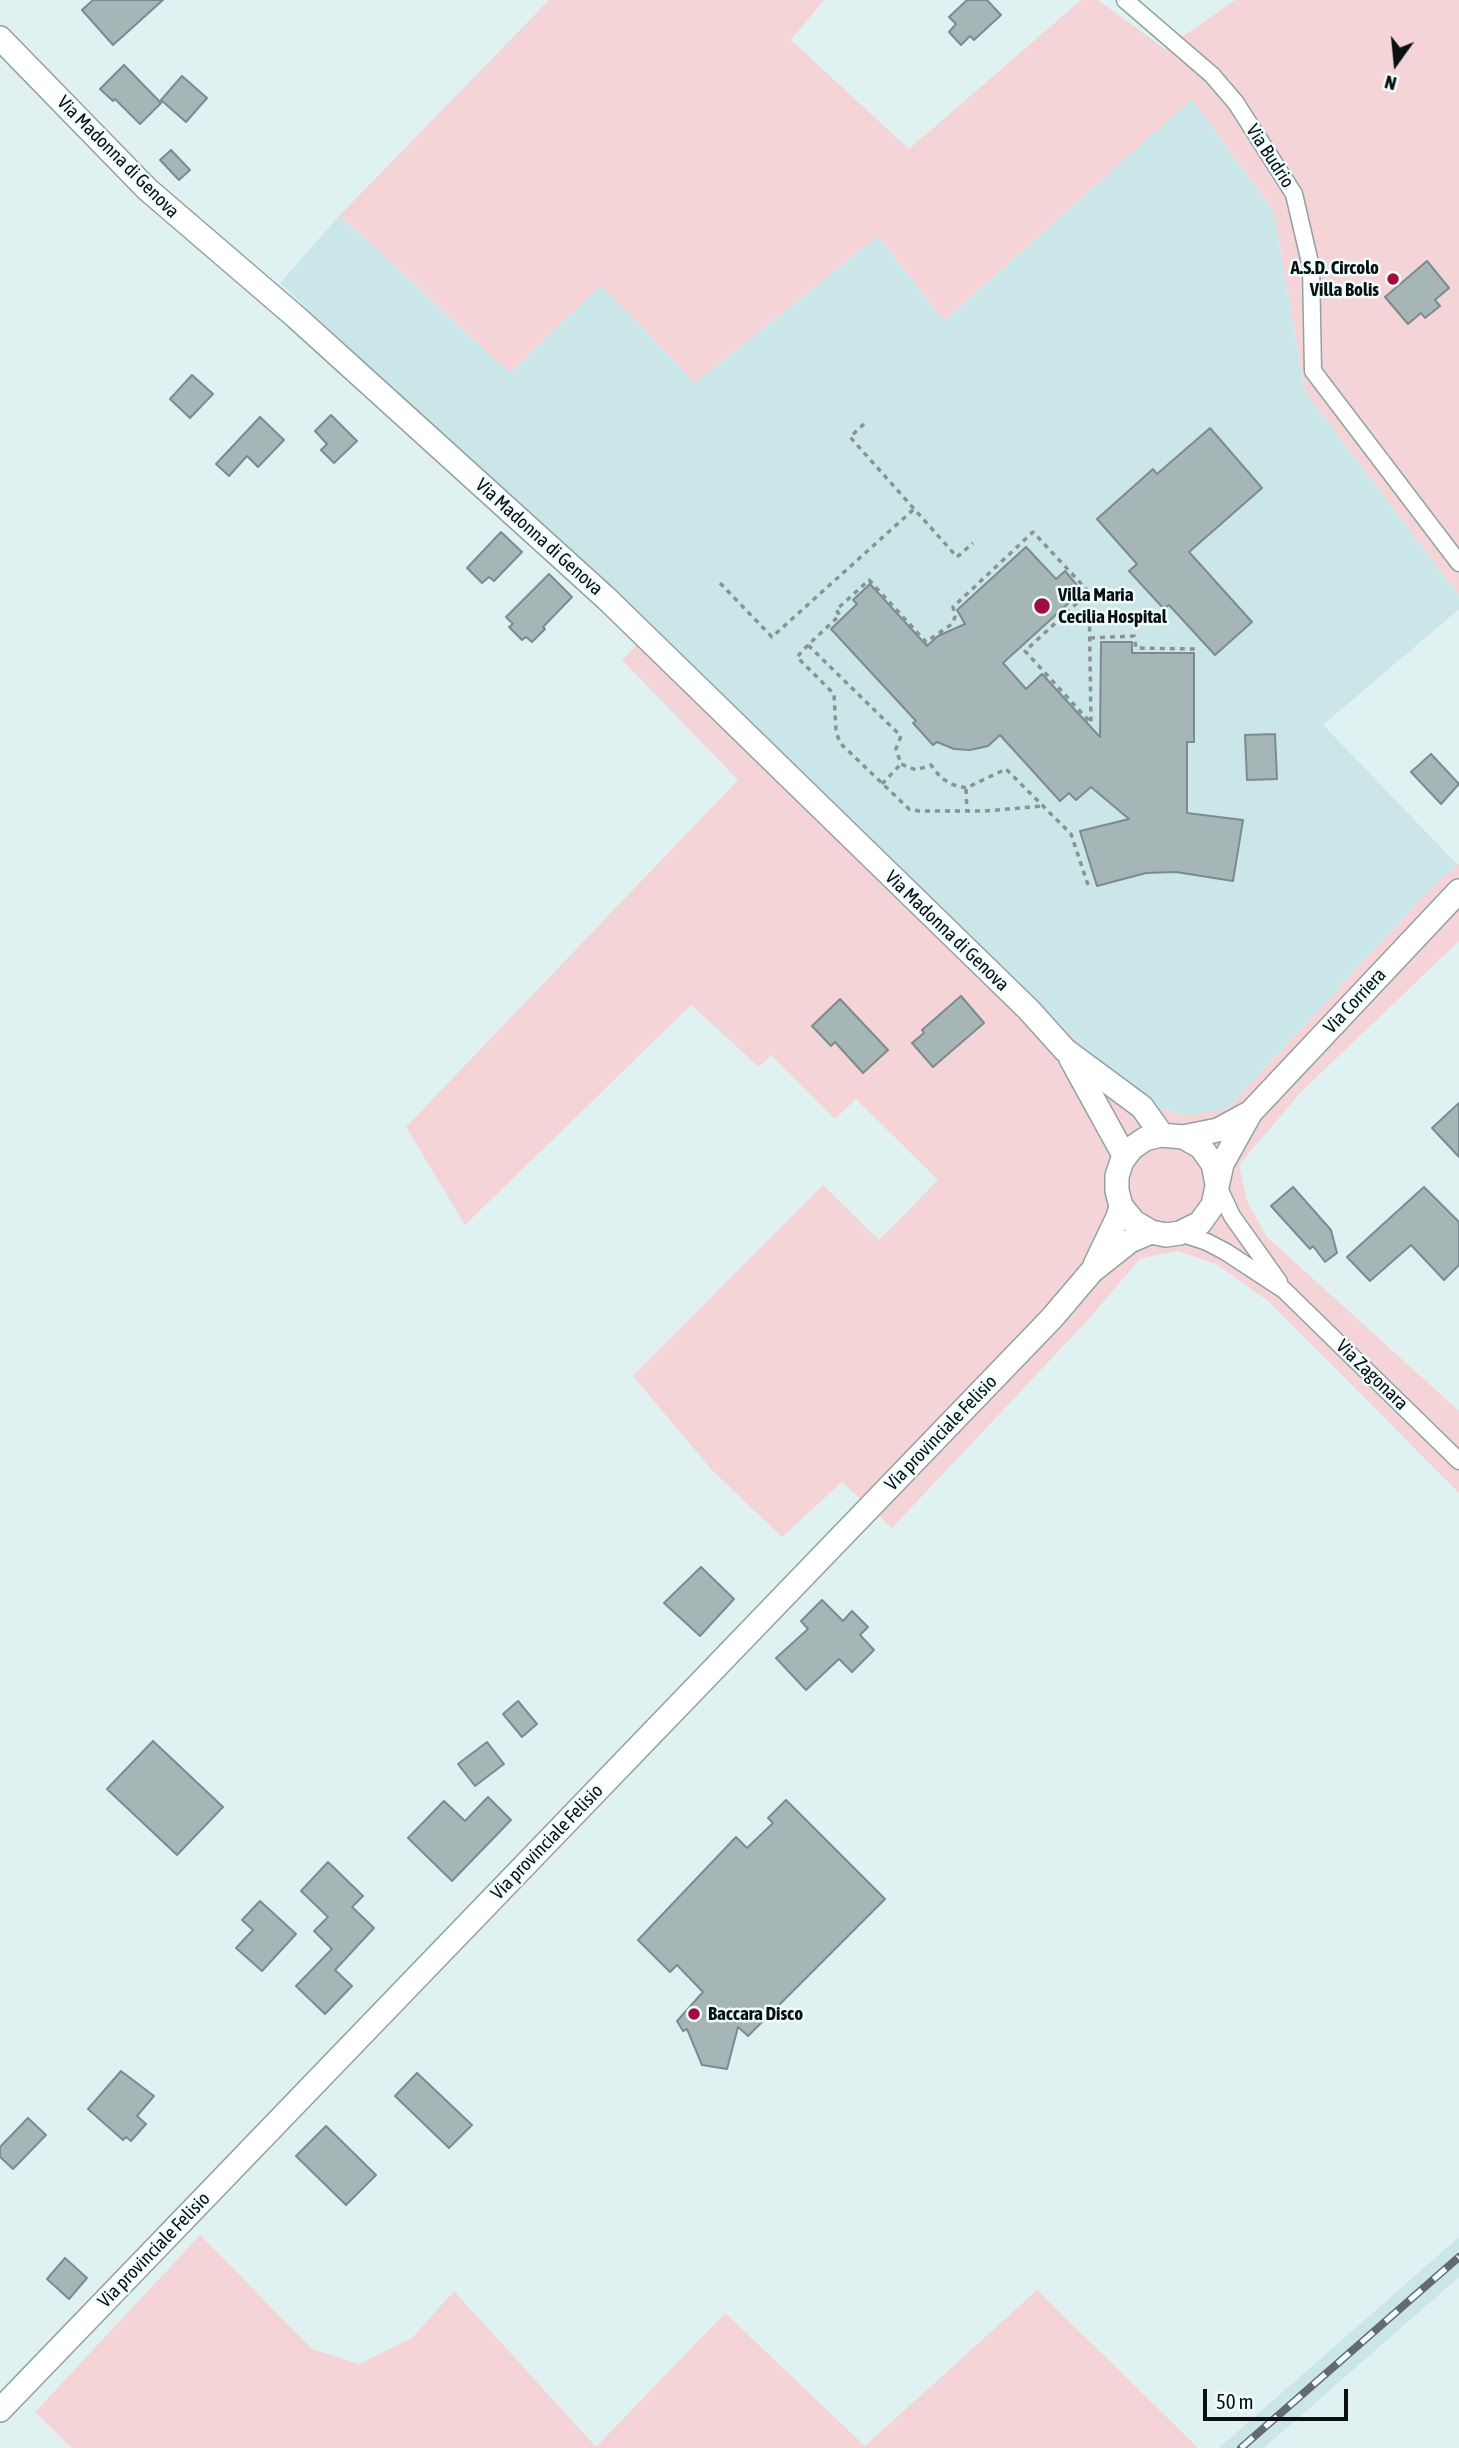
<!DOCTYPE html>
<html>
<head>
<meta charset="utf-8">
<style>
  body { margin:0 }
  #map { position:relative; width:1459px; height:2448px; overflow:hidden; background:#e0f1f2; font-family:"Asap Condensed",sans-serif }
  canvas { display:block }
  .north { position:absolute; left:1361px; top:28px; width:70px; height:70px; -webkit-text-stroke:5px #f0fdfe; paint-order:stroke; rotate:195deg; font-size:19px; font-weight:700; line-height:28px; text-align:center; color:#0a0f10 }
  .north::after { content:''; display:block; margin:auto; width:24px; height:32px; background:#0a0f10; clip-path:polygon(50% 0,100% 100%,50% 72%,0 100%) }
  .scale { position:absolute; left:1203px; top:2389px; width:145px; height:32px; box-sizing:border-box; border:4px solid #0a0f10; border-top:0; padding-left:9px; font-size:21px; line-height:24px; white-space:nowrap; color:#0a0f10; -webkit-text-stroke:5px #f0fdfe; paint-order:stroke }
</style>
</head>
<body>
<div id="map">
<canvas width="1459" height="2448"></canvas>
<div class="north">N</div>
<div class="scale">50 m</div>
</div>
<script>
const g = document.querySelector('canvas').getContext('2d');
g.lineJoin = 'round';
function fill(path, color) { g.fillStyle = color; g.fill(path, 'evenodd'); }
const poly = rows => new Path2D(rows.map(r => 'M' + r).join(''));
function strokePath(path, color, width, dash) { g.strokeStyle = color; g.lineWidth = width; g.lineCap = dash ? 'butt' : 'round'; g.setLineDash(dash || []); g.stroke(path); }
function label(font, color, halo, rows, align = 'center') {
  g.font = font + ' "Asap Condensed",sans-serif'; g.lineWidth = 5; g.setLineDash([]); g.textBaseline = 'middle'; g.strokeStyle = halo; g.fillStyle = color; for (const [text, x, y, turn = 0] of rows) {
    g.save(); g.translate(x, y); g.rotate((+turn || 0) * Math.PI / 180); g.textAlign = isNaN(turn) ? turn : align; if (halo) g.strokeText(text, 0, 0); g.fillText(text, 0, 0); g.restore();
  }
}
fill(poly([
  [1192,98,1274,212,1305,391,1459,595,1459,609,1323,725,1458,865,1435,884,1228,1108,1186,1116,1142,1103,621,602,280,283,340,215,510,373,601,284,695,383,878,236,944,321],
  [1459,2237,1459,2277,1264,2448,1219,2448]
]), '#cbe6e8');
fill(poly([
  [549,0,824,0,791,40,909,149,1081,0,1098,0,1165,49,1235,0,1459,0,1459,595,1305,391,1274,212,1192,99,944,321,878,236,695,383,601,285,510,373,340,215],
  [650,631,1142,1103,1186,1116,1228,1108,1435,884,1459,864,1459,941,1301,1092,1239,1165,1247,1201,1266,1236,1459,1411,1459,1493,1268,1301,1216,1264,1178,1251,1141,1258,1085,1323,892,1528,842,1482,782,1537,711,1469,633,1376,823,1185,879,1240,938,1180,856,1099,835,1119,771,1055,759,1067,691,1005,465,1225,406,1127,738,780,622,660],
  [200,2235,312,2349,359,2364,412,2338,454,2291,596,2447,725,2313,865,2446,1037,2290,1198,2448,72,2448,35,2412]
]), '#f5d4d7');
const building = poly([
  [93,0,163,0,113,45,82,10,93,0],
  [967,0,987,0,1001,15,974,40,970,36,961,45,949,32,956,24,949,17,967,0],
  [124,65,161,103,140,124,115,99,113,101,100,89,124,65],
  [182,76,207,98,186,122,161,100,182,76],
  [171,150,190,170,179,180,160,160,171,150],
  [1427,261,1449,288,1435,300,1440,306,1425,318,1421,313,1408,324,1385,297,1427,261],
  [192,375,213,394,190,418,170,399,192,375],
  [331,415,357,441,334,463,321,450,327,444,315,431,331,415],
  [260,417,284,440,258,467,247,456,229,476,216,464,260,417],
  [1210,428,1262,488,1189,552,1252,622,1215,655,1169,605,1164,609,1129,571,1137,564,1097,519,1153,469,1157,474,1210,428],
  [501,532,522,552,494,581,489,577,482,583,467,568,501,532],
  [1026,547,1056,579,1065,571,1082,591,1003,663,1026,689,1042,674,1100,737,1101,642,1132,642,1132,653,1194,653,1194,742,1187,742,1187,813,1243,820,1233,881,1176,872,1146,873,1097,886,1080,831,1129,819,1091,787,1076,800,1069,793,1060,801,1000,735,988,746,970,750,954,749,937,742,933,745,913,723,916,721,831,629,857,604,853,600,870,584,927,646,938,636,965,624,957,610,1026,547],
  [549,574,572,597,543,627,545,629,532,642,526,637,522,640,509,627,513,624,506,617,549,574],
  [1275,734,1277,779,1247,780,1245,735,1275,734],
  [1431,754,1459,784,1441,804,1411,772,1431,754],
  [961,996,984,1023,933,1067,912,1043,924,1033,922,1030,961,996],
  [840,999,888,1050,863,1073,835,1042,831,1046,812,1026,840,999],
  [1459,1103,1459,1157,1432,1128,1459,1103],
  [1293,1187,1331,1230,1337,1253,1325,1262,1313,1246,1310,1249,1271,1206,1293,1187],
  [1424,1187,1459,1222,1459,1265,1444,1280,1411,1245,1370,1281,1347,1257,1424,1187],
  [701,1567,734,1599,700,1636,664,1603,701,1567],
  [822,1600,843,1621,852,1611,868,1627,860,1635,874,1650,852,1672,839,1659,806,1690,776,1658,808,1629,801,1621,822,1600],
  [518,1701,537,1724,522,1737,503,1714,518,1701],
  [153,1741,223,1807,177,1855,107,1789,153,1741],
  [487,1742,504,1764,475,1786,458,1764,487,1742],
  [488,1797,511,1820,452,1881,408,1838,444,1801,465,1821,488,1797],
  [786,1800,885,1899,748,2036,738,2027,727,2069,702,2065,687,2029,683,2031,677,2021,703,1992,677,1965,670,1972,638,1940,736,1837,747,1848,773,1823,768,1818,786,1800],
  [328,1862,363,1896,352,1907,374,1928,335,1970,352,1986,325,2014,296,1986,332,1949,314,1931,328,1917,301,1891,328,1862],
  [260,1901,296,1934,262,1971,236,1948,253,1930,242,1920,260,1901],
  [121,2071,154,2096,137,2116,146,2124,131,2141,126,2137,123,2140,88,2109,121,2071],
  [417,2073,472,2125,449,2148,395,2096,417,2073],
  [28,2118,46,2135,13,2169,0,2157,0,2147,28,2118],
  [326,2126,376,2175,346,2205,296,2156,326,2126],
  [65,2258,87,2278,69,2299,47,2279,65,2258]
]);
fill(building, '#a6b6b7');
strokePath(building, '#7c8b8d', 2);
const street = poly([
  [1125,0,1212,75,1236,103,1294,194,1311,267,1313,371,1459,563],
  [1217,1184,1232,1216,1279,1282],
  [1180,1233,1207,1242,1226,1252,1284,1290,1459,1461]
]);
const secondary = poly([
  [0,38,147,189,296,317,607,599,1029,1010,1065,1050,1142,1107,1162,1135],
  [1071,1059,1125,1157],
  [1183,1137,1218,1130,1251,1112],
  [1217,1184,1213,1164,1201,1147,1183,1137,1161,1135,1145,1139,1132,1148,1122,1161,1117,1176,1117,1191,1121,1206,1134,1222,1151,1232,1166,1235,1180,1233,1200,1223,1213,1205,1222,1164,1251,1112,1459,891],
  [1095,1265,1118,1217,1121,1206],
  [0,2410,1052,1318,1092,1271,1130,1241,1151,1232]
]);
strokePath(street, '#91a1a2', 19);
strokePath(secondary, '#91a1a2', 26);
strokePath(poly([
  [864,424,850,437,957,557,973,543],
  [720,583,772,637,914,509],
  [1090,638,1134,636,1136,648,1196,649],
  [808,645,797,657,834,694,836,731,840,743,909,809,919,811,985,811,1043,806],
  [882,784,900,765],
  [966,789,967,811],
  [1088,885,1071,834,1006,769,966,788,954,785,941,778,931,765,916,770,901,764,896,749,901,736,808,645,840,615,836,610,869,580,926,642,952,624,955,617,953,607,1033,532,1089,592,1091,723,1025,651,1089,592]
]), '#879394', 3.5, [5, 5]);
strokePath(street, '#fff', 16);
strokePath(secondary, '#fff', 23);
const rail = poly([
  [1241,2448,1459,2257]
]);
strokePath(rail, '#626c6d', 8);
strokePath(rail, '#f0fdfe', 5, [16]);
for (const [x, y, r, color] of [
  [1393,279,7,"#a50c3e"],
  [1042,606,9,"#a50c3e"],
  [694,2014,7,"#a50c3e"]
]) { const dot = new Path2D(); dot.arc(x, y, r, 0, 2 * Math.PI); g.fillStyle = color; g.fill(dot); strokePath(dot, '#f0fdfe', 2.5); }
label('19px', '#0a0f10', '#f0fdfe', [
  ["Via Budrio",1270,156,57],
  ["Via Madonna di Genova",118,157,45],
  ["Via Madonna di Genova",539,537,42],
  ["Via Madonna di Genova",947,931,44],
  ["Via Corriera",1355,1001,-47],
  ["Via Zagonara",1372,1375,44],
  ["Via provinciale Felisio",941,1433,-46],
  ["Via provinciale Felisio",547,1842,-46],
  ["Via provinciale Felisio",154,2250,-46]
]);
label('bold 19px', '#0a0f10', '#f0fdfe', [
  ["A.S.D. Circolo",1379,268,"right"],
  ["Villa Bolis",1379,290,"right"],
  ["Villa Maria",1058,595],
  ["Cecilia Hospital",1058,617],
  ["Baccara Disco",708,2014]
], 'left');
</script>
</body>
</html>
